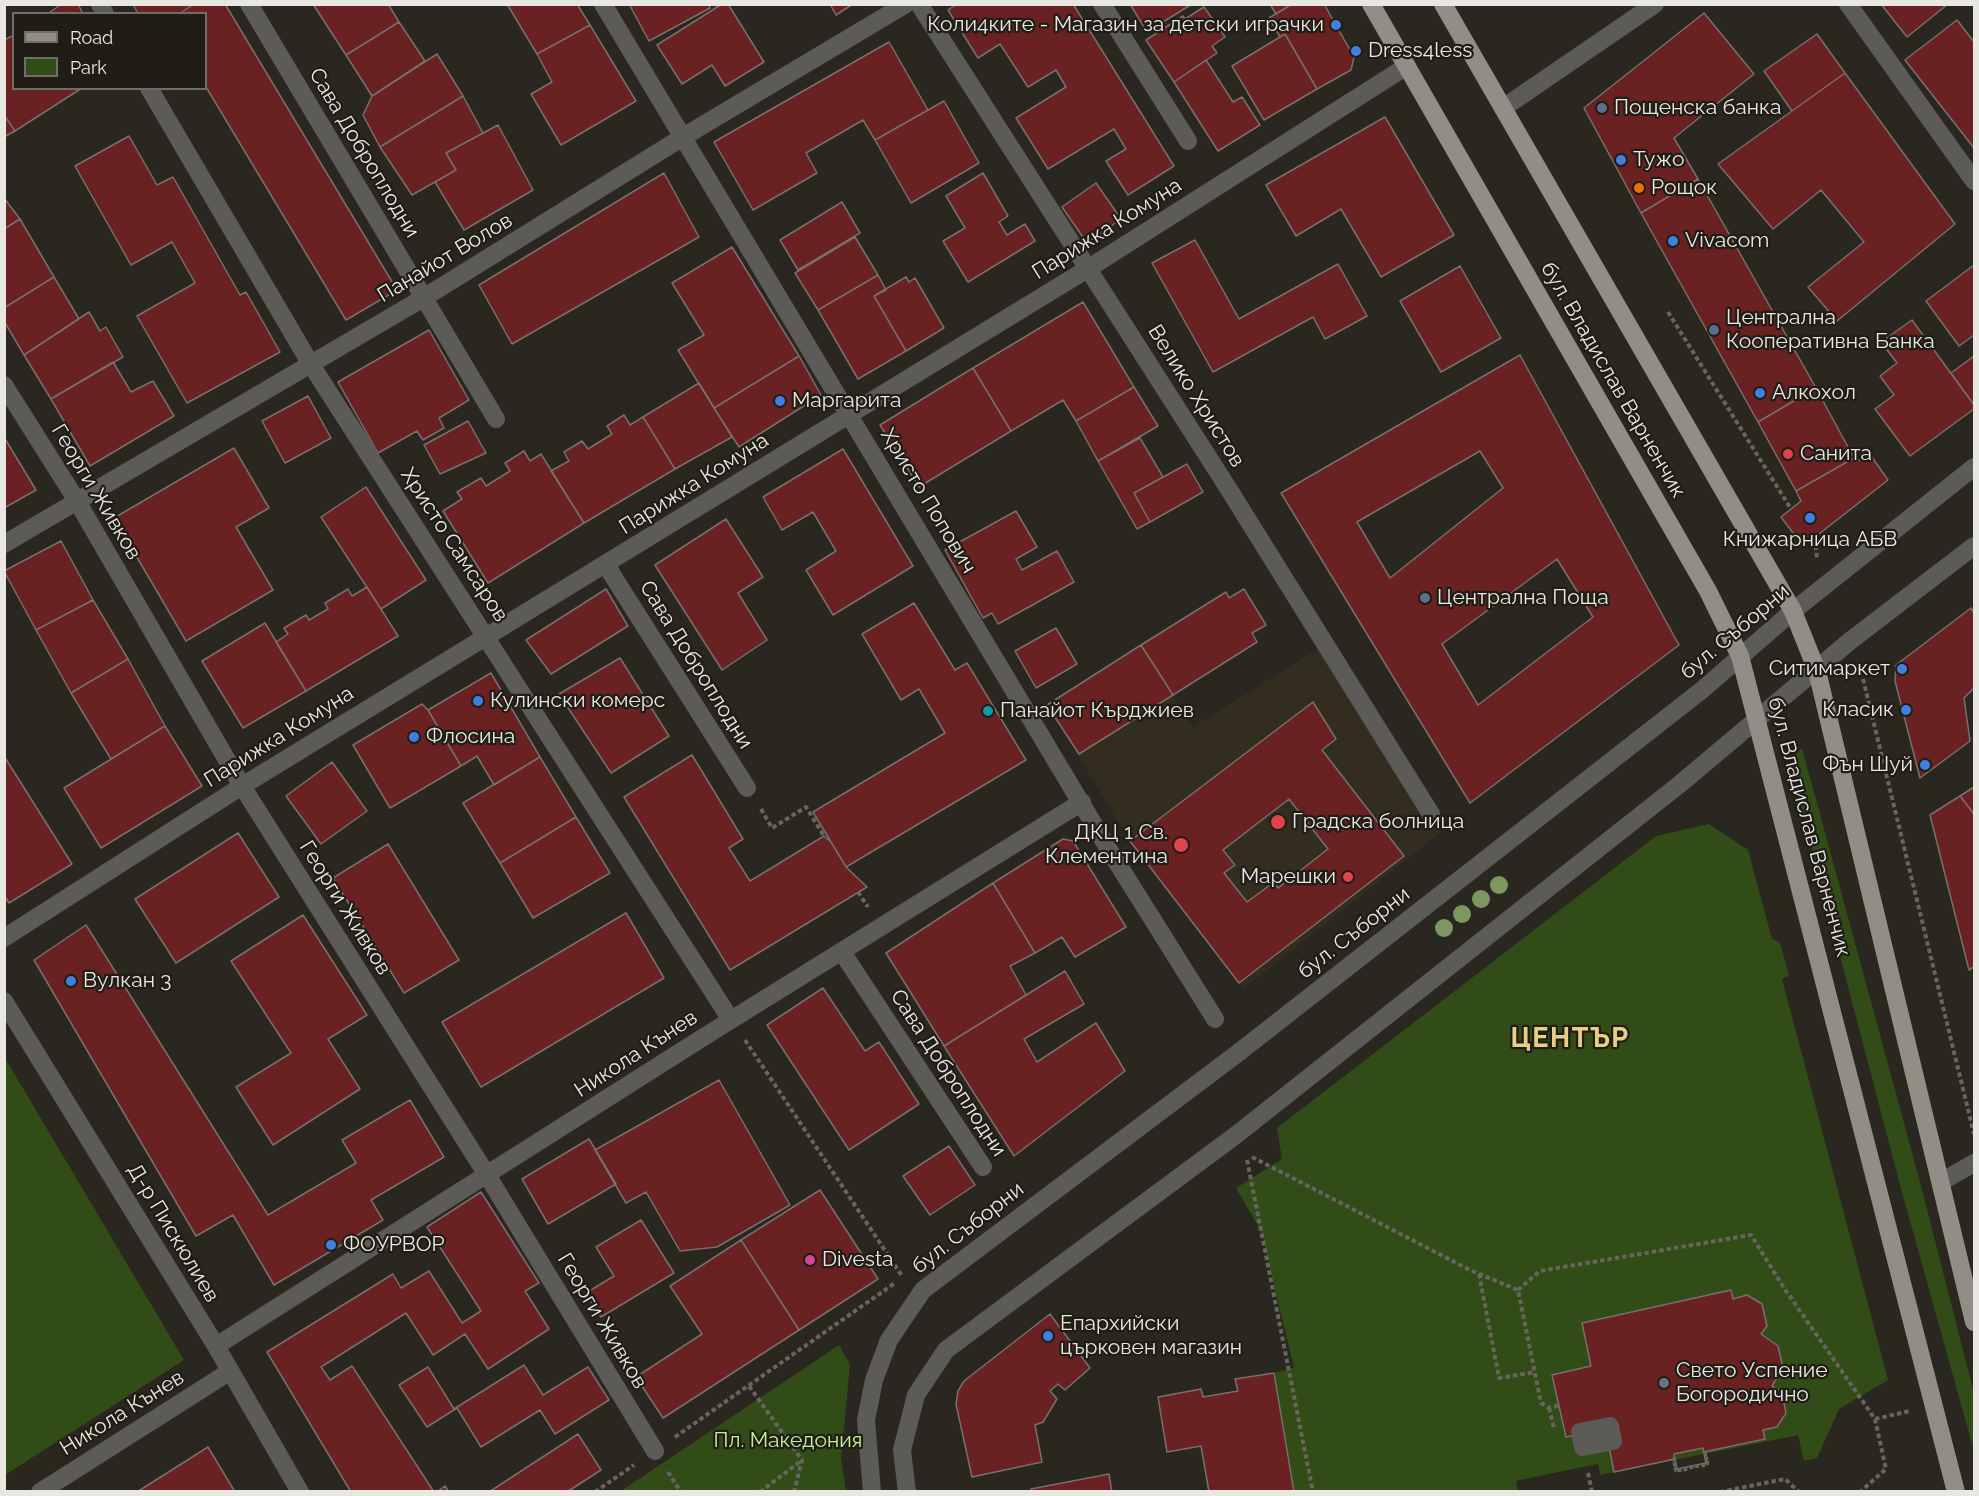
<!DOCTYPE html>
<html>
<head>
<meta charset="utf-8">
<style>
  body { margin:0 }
  #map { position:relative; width:1979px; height:1496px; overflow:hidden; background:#2a2720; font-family:Raleway,sans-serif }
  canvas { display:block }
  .frame { position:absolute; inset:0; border:6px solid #e9e7e2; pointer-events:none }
  .legend { position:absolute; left:12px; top:12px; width:195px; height:78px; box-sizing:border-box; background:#201d16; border:2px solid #706e68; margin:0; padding:8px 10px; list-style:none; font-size:18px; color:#e9e7e2 }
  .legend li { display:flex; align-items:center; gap:12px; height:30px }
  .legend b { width:30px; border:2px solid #706e68 }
</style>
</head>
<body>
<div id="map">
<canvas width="1979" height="1496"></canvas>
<div class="frame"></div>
<ul class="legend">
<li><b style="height:8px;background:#918e87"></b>Road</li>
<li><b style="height:16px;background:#324c17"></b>Park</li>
</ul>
</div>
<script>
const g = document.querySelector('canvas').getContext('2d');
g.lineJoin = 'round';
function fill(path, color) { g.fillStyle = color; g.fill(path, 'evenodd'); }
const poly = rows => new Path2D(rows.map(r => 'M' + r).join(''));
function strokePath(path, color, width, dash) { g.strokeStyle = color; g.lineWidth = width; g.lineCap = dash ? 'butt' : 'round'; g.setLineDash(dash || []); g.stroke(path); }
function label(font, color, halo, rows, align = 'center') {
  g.font = font + ' Raleway,sans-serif'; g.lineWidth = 4.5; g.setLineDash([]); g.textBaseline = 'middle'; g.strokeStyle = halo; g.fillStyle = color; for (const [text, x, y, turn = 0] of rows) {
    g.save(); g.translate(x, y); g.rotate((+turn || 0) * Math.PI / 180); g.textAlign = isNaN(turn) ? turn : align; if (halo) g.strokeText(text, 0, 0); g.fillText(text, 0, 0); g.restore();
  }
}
fill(poly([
  [1326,644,1431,814,1444,830,1243,989,1130,841,1047,705,1141,645,1193,727]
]), '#332d20');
fill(poly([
  [1802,748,1920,1182,1974,1393,1974,1451,1900,1185,1789,761],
  [1709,824,1748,850,1772,939,1780,943,1789,976,1782,979,1888,1380,1839,1409,1817,1458,1804,1461,1798,1435,1600,1475,1598,1464,1587,1466,1516,1481,1518,1491,1294,1491,1274,1373,1294,1368,1261,1231,1236,1188,1282,1159,1277,1128,1656,836],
  [5,1058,184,1360,5,1475,4,1475],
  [839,1345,850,1365,841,1458,846,1491,621,1491]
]), '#324c17');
const building = poly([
  [62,4,78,4,83,14,47,14,62,4],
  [133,4,194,4,179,14,138,14,133,4],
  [194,4,225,4,397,290,346,320,206,87,206,14,179,14,194,4],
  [313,4,388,4,399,22,346,55,313,4],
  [507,4,577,4,590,25,537,54,507,4],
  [629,4,708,4,710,8,649,41,629,4],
  [722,4,728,4,764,62,725,86,712,65,682,84,657,45,722,4],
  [830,4,853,4,836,15,830,4],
  [957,4,1073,4,1174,166,1128,195,1106,161,1126,149,1114,129,1048,169,1016,118,1066,87,1056,70,1028,87,1000,44,978,58,948,10,957,4],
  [1130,4,1192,4,1147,32,1130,4],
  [1270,4,1292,4,1276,14,1270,4],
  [1292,4,1324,4,1354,57,1351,70,1317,89,1285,34,1280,37,1269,18,1292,4],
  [1881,4,1948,4,1907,37,1881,4],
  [1204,7,1225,37,1212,46,1217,53,1174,82,1146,40,1183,16,1185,19,1204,7],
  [1704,13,1754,74,1674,138,1698,179,1641,213,1584,108,1704,13],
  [1957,20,1974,42,1974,148,1905,60,1957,20],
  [399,22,425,61,372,96,346,55,399,22],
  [590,25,636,101,561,145,531,94,552,82,537,54,590,25],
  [1285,34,1317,89,1264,120,1232,66,1285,34],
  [1817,34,1845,73,1792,111,1764,71,1817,34],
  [14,35,14,88,82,88,15,131,4,115,4,40,14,35],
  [889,42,928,110,875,140,863,120,806,153,817,173,753,210,714,142,889,42],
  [437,54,463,96,380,147,363,115,372,96,437,54],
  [1206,60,1233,102,1242,97,1260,125,1218,151,1174,82,1206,60],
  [1845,73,1955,224,1837,321,1808,287,1864,242,1821,190,1773,229,1718,164,1845,73],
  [463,96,483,133,446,153,456,170,412,195,380,147,463,96],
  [944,101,979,163,911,203,875,140,944,101],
  [4,115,15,131,4,137,4,115],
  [1385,117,1454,235,1381,277,1341,209,1296,236,1266,185,1385,117],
  [498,125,533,190,464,230,435,182,456,170,446,153,498,125],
  [129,136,157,185,173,177,240,295,246,292,280,352,187,403,137,316,195,283,172,242,131,265,75,166,129,136],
  [664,173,699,237,512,344,479,285,664,173],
  [983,173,1008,216,999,222,1007,235,1025,224,1035,241,968,282,943,241,965,228,946,196,983,173],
  [1698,179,1816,388,1758,422,1641,213,1698,179],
  [1096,183,1121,219,1087,243,1062,207,1096,183],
  [4,198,20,219,4,229,4,198],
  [842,202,860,233,798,270,780,240,842,202],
  [20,219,54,277,4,308,4,229,20,219],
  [855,237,878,275,818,310,795,273,855,237],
  [1195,240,1239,319,1338,264,1367,316,1325,339,1313,317,1213,372,1152,263,1195,240],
  [732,247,799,356,714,408,678,350,704,335,672,283,732,247],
  [1974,265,1974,335,1959,346,1926,301,1974,265],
  [1460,266,1501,338,1441,372,1400,301,1460,266],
  [878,275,886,290,874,296,906,351,858,379,818,310,878,275],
  [54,277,79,319,24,355,4,321,4,308,54,277],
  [906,277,909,282,915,278,944,328,906,351,874,296,906,277],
  [1083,302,1134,387,1076,421,1063,400,1011,431,973,368,1083,302],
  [89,312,100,331,106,327,123,357,51,399,24,355,89,312],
  [1912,320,1974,405,1974,409,1910,456,1875,409,1894,395,1880,376,1897,363,1881,342,1912,320],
  [429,330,469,400,439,418,444,428,423,440,417,431,378,453,338,382,429,330],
  [1520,355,1679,645,1470,803,1281,493,1520,355],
  [1480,451,1503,488,1390,578,1357,522,1480,451],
  [1557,559,1593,617,1478,705,1442,644,1557,559],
  [799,356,821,395,739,447,714,408,799,356],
  [1974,356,1974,405,1951,373,1974,356],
  [113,362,131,392,153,381,174,416,90,466,51,399,113,362],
  [973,368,1011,431,919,487,880,425,973,368],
  [699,383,732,437,675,469,643,417,699,383],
  [1134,387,1158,426,1098,461,1076,421,1134,387],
  [1816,388,1854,458,1796,491,1758,422,1816,388],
  [308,396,331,438,285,463,262,421,308,396],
  [624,415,630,425,643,417,675,469,584,523,551,471,569,461,564,452,582,441,588,449,612,434,607,426,624,415],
  [468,421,486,453,440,474,424,445,468,421],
  [4,437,36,490,4,508,4,437],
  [1140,438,1163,477,1134,493,1150,522,1137,529,1098,461,1140,438],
  [234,448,269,508,236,527,273,590,186,641,114,518,234,448],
  [843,449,913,566,833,615,806,570,836,551,813,512,782,530,763,497,843,449],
  [524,451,530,461,541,454,584,523,488,583,443,511,462,499,457,492,481,478,486,486,510,471,505,463,524,451],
  [1869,453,1888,480,1810,541,1799,541,1781,517,1801,501,1796,491,1854,458,1856,462,1869,453],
  [1187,464,1203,492,1150,522,1134,493,1187,464],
  [366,487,426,580,381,609,321,517,366,487],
  [1016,511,1037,547,1016,559,1022,570,1057,551,1074,582,998,624,992,613,983,618,945,550,1016,511],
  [726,519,763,577,738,593,767,640,722,670,655,565,726,519],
  [61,541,93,600,36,630,4,571,61,541],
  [367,587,398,636,306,691,276,642,288,634,284,628,306,615,309,620,328,609,325,603,348,589,352,596,367,587],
  [606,589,628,626,551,674,526,640,606,589],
  [1244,589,1266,625,1252,633,1257,642,1173,695,1141,645,1226,592,1229,598,1244,589],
  [93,600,128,659,71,693,36,630,93,600],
  [914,603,955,670,967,663,1026,760,846,867,813,812,945,733,919,689,901,700,862,634,914,603],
  [1971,608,1974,613,1974,688,1964,698,1970,741,1920,778,1895,681,1896,665,1971,608],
  [265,623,306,691,243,728,202,661,265,623],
  [1056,628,1077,664,1036,688,1015,651,1056,628],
  [1141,645,1173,695,1079,754,1047,705,1141,645],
  [620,658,669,736,611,773,559,694,620,658],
  [128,659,165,726,111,759,71,693,128,659],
  [491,673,540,757,494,785,477,756,461,766,428,710,491,673],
  [1313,702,1336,739,1322,750,1404,856,1239,983,1130,841,1313,702],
  [1289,799,1328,849,1278,888,1274,882,1247,902,1224,873,1235,865,1223,850,1289,799],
  [422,704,428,710,461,766,390,808,353,745,422,704],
  [165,726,202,786,101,848,64,788,165,726],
  [692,755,743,839,729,848,750,881,824,836,831,842,846,867,867,887,730,970,624,797,692,755],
  [4,756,72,864,9,903,4,895,4,756],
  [540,757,576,817,500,863,463,803,540,757],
  [332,762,367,811,321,844,286,796,332,762],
  [1974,787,1974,814,1960,796,1974,787],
  [1960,796,1974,814,1974,967,1969,970,1930,815,1960,796],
  [576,817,610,873,533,918,500,863,576,817],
  [238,833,279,897,176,963,135,899,238,833],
  [1063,839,1073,841,1126,927,1075,957,1062,937,1035,953,993,883,1063,839],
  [388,844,459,960,404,993,333,878,388,844],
  [993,883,1035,953,1010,966,1026,995,944,1046,886,953,993,883],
  [626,913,664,978,481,1087,442,1022,626,913],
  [303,915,367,1015,328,1039,360,1089,273,1145,236,1087,291,1053,231,961,303,915],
  [86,925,268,1215,356,1163,342,1140,410,1100,444,1157,371,1200,383,1220,274,1285,233,1215,196,1236,34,960,86,925],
  [1065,971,1084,1004,1024,1039,1037,1062,1096,1023,1125,1071,1014,1156,944,1046,1065,971],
  [823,988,865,1051,879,1042,919,1104,849,1150,767,1025,823,988],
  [719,1080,790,1205,717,1247,680,1251,646,1192,626,1203,595,1150,719,1080],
  [589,1139,616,1184,548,1224,522,1179,589,1139],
  [949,1146,975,1185,930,1215,903,1176,949,1146],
  [820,1190,878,1279,799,1330,741,1240,820,1190],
  [481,1192,539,1283,525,1291,549,1329,488,1369,465,1334,433,1355,406,1313,321,1367,330,1380,352,1366,434,1492,351,1492,267,1352,393,1274,401,1288,429,1271,462,1323,481,1311,427,1227,481,1192],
  [641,1220,674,1273,601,1317,586,1293,614,1276,596,1247,641,1220],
  [741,1240,799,1330,663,1418,636,1377,702,1334,670,1286,741,1240],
  [1731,1290,1733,1299,1747,1295,1762,1304,1767,1326,1761,1334,1778,1346,1783,1368,1772,1386,1782,1392,1786,1413,1777,1427,1763,1430,1765,1439,1704,1452,1706,1463,1677,1469,1675,1459,1614,1472,1608,1442,1580,1434,1566,1437,1552,1375,1591,1366,1582,1323,1731,1290],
  [1050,1314,1090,1368,1065,1390,1058,1384,1050,1391,1057,1399,1043,1422,1035,1425,1042,1462,972,1477,956,1404,958,1391,964,1381,1050,1314],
  [524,1365,543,1395,588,1367,609,1400,555,1434,540,1410,481,1447,457,1408,427,1427,399,1385,428,1367,454,1409,524,1365],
  [1274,1373,1294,1492,1209,1492,1201,1446,1167,1452,1158,1397,1201,1389,1203,1397,1238,1391,1235,1379,1274,1373],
  [578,1434,601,1470,567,1492,489,1492,578,1434],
  [208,1447,235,1492,137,1492,208,1447],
  [1703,1448,1706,1463,1677,1469,1674,1454,1703,1448],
  [1109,1474,1112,1492,1032,1492,1031,1489,1109,1474],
  [445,1486,449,1492,437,1492,445,1486]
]);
fill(building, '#692122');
strokePath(building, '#7a6f6f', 1.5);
strokePath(poly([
  [1668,312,1791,509],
  [1815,538,1817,558],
  [1863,679,1974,1134],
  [761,809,772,828,806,807,824,836],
  [858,892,868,907],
  [745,1040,902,1276],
  [1252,1157,1472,1271,1518,1290,1541,1403,1549,1408,1561,1405],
  [1247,1160,1313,1492],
  [1479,1274,1499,1378,1535,1372],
  [1518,1290,1540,1271,1751,1235,1784,1288,1875,1419,1886,1469,1860,1492],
  [749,1386,802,1460,794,1492],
  [1549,1408,1554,1428],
  [1875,1419,1910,1411],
  [675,1437,895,1283],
  [1704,1454,1707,1454],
  [1705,1459,1708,1458],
  [1672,1460,1675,1459],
  [1706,1463,1709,1463],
  [1703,1464,1704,1467],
  [1673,1465,1676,1464],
  [1697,1465,1697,1468],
  [1691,1466,1692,1469],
  [1679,1468,1680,1472],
  [1685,1468,1686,1471],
  [1674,1470,1677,1469],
  [668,1472,681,1492],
  [1588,1473,1592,1492],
  [595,1492,634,1465],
  [760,1492,802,1460],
  [1720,1492,1785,1479,1799,1492]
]), '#68655f', 4, [4.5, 3]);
strokePath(poly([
  [100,4,105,14],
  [249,4,496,419],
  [603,4,1111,853,1215,1019],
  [919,4,1228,488,1431,814],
  [1102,4,1188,141],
  [1848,4,1974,181],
  [149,88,310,363,731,1020],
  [1503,108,1655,4],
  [4,385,77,501,242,786,487,1175,655,1451],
  [4,544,425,297,683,137,906,4],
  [606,565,747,788],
  [4,938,242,786,1089,268,1407,66],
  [842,952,983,1167],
  [4,1001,216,1346,300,1492],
  [1941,1182,1974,1163],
  [216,1346,718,1028,1082,802],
  [1610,1426,1613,1441,1583,1447,1580,1432,1610,1426],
  [40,1492,229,1372],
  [872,1492,866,1420,874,1380,889,1340,923,1290,1238,1053,1702,690,1793,611,1974,467],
  [907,1492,902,1450,916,1395,946,1350,1236,1135,1680,784,1850,641,1974,546]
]), '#5c5b57', 18);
strokePath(poly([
  [1371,4,1708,591,1740,656,1956,1492],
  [1443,4,1793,611,1817,671,1974,1322]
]), '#918e87', 18);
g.fillStyle = '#7d9760';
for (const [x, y] of [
  [1499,885],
  [1481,899],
  [1462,914],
  [1444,928]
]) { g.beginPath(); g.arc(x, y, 9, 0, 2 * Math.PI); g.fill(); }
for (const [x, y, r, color] of [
  [1336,25,6,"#3f7fe0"],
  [1356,51,6,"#3f7fe0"],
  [1602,108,6,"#5c6f8a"],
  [1621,160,6,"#3f7fe0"],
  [1639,188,6,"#e8710a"],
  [1673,241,6,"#3f7fe0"],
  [1714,330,6,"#5c6f8a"],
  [1760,393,6,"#3f7fe0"],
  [780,401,6,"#3f7fe0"],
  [1788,454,6,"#e0444e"],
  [1810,518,6,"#3f7fe0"],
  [1425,598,6,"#5c6f8a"],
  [1902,669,6,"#3f7fe0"],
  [478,701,6,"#3f7fe0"],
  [1906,710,6,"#3f7fe0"],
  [988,711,6,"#0f9aa8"],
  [414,737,6,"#3f7fe0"],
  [1925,765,6,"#3f7fe0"],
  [1278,822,8,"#e0444e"],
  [1181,845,8,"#e0444e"],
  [1348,877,6,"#e0444e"],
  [71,981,6,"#3f7fe0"],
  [331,1245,6,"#3f7fe0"],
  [810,1260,6,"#d1479c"],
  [1048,1336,6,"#3f7fe0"],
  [1664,1383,6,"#6b7280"]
]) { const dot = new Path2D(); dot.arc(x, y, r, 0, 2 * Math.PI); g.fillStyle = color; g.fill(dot); strokePath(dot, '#201d16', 2); }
label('21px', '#e9e7e2', '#201d16', [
  ["Коли4ките - Магазин за детски играчки",1324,25,"right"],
  ["Dress4less",1368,51],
  ["Пощенска банка",1614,108],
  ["Тужо",1633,160],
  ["Рощок",1651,188],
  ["Vivacom",1685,241],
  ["Централна",1726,318],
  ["Кооперативна Банка",1726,342],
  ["Алкохол",1772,393],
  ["Маргарита",792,401],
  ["Санита",1800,454],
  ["Книжарница АБВ",1810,540,"center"],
  ["Централна Поща",1437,598],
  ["Ситимаркет",1890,669,"right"],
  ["Кулински комерс",490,701],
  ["Класик",1894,710,"right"],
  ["Панайот Кърджиев",1000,711],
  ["Флосина",426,737],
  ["Фън Шуй",1913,765,"right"],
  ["Градска болница",1292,822],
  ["ДКЦ 1 Св.",1168,833,"right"],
  ["Клементина",1168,857,"right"],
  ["Марешки",1336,877,"right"],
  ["Вулкан 3",83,981],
  ["ФОУРВОР",343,1245],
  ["Divesta",822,1260],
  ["Епархийски",1060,1324],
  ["църковен магазин",1060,1348],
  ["Свето Успение",1676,1371],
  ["Богородично",1676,1395]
], 'left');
label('21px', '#e9e7e2', '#201d16', [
  ["Сава Доброплодни",364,153,59],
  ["Парижка Комуна",1107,229,-32],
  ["Панайот Волов",445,258,-31],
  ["бул. Владислав Варненчик",1613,380,60],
  ["Велико Христов",1196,396,58],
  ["Парижка Комуна",694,484,-32],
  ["Георги Живков",96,492,59],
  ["Христо Попович",928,501,59],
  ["Христо Самсаров",454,545,57],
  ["бул. Съборни",1735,632,-40],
  ["Сава Доброплодни",696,665,58],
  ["Парижка Комуна",279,737,-32],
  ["бул. Владислав Варненчик",1809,827,75],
  ["Георги Живков",345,908,58],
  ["бул. Съборни",1354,933,-38],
  ["Никола Кънев",636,1054,-33],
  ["Сава Доброплодни",948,1073,57],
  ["бул. Съборни",968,1228,-38],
  ["Д-р Пискюлиев",173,1233,59],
  ["Георги Живков",602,1321,59],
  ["Никола Кънев",122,1413,-32]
]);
label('21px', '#c1f394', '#201d16', [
  ["Пл. Македония",788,1441]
]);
g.letterSpacing = '1.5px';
label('bold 27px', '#e7d083', '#201d16', [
  ["ЦЕНТЪР",1570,1039]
]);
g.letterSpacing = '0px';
</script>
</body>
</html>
